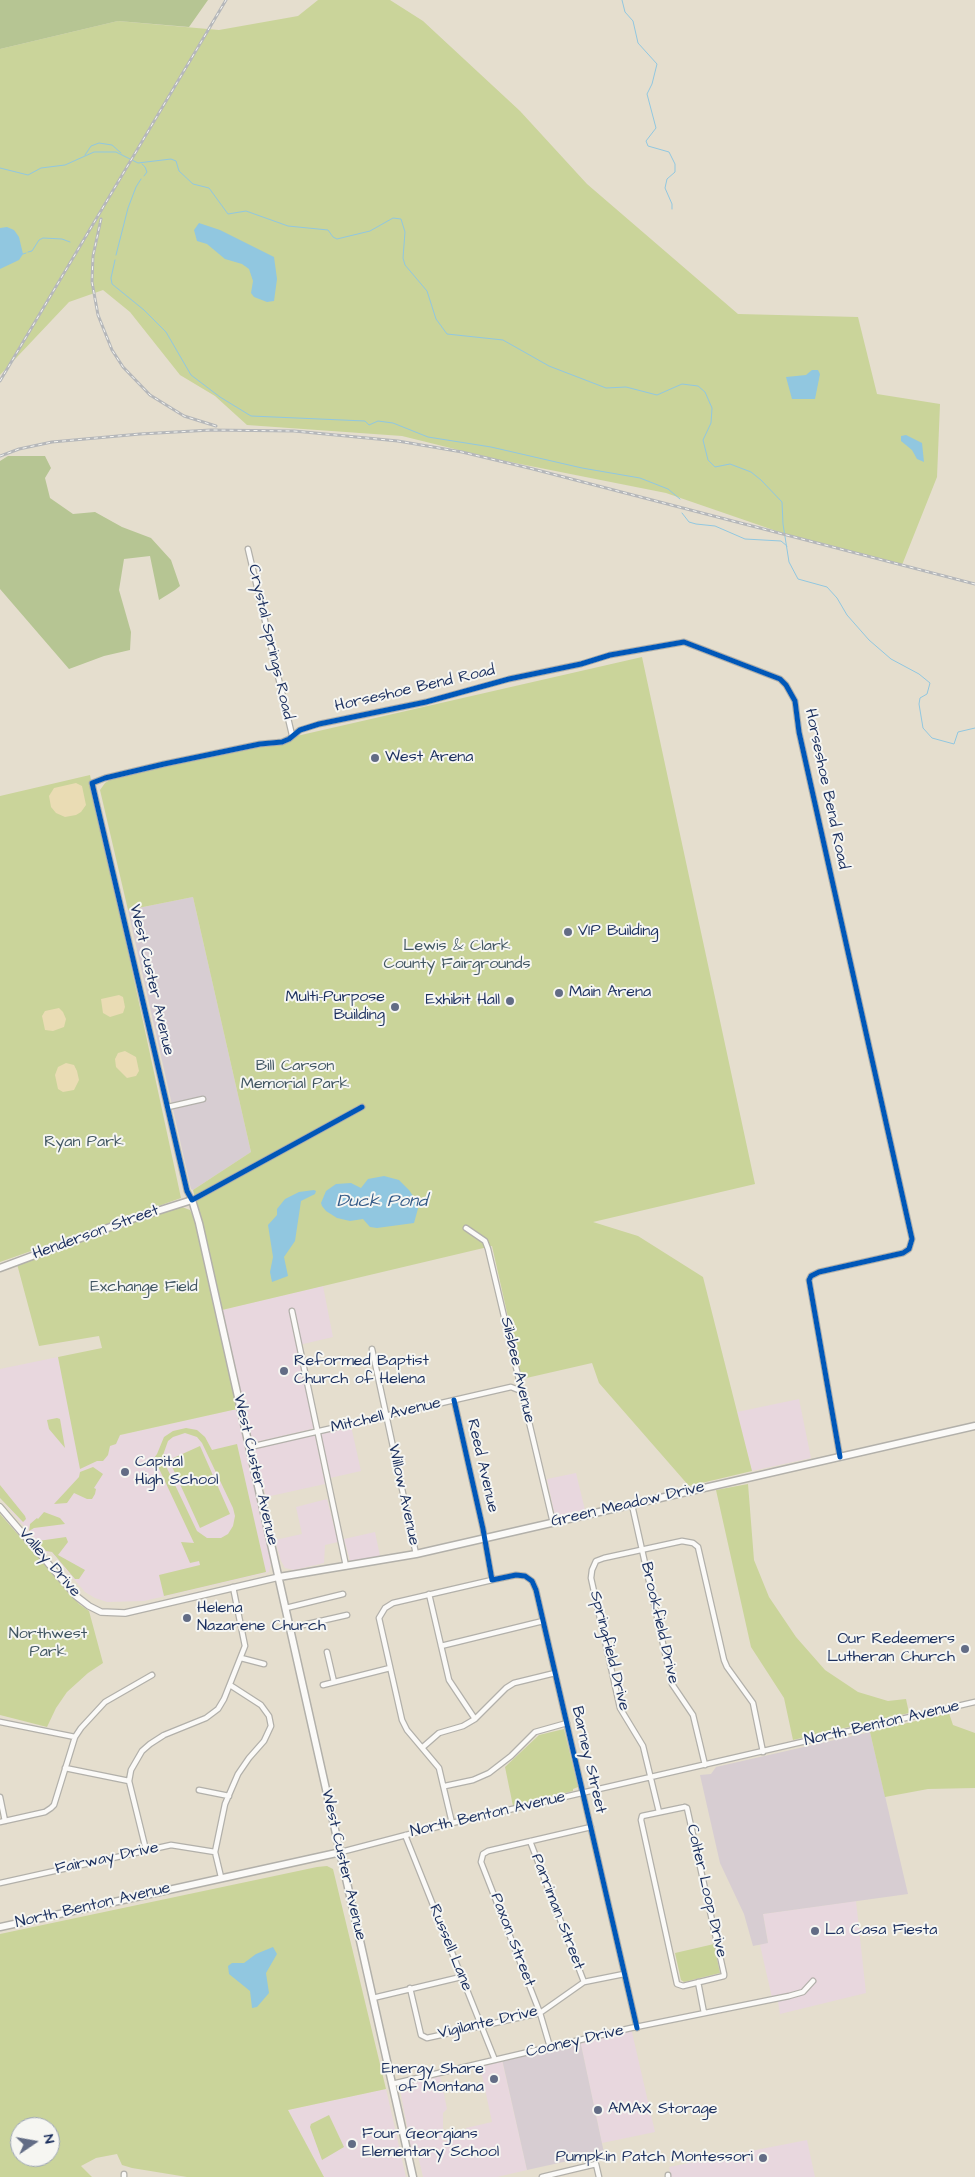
<!DOCTYPE html>
<html>
<head>
<meta charset="utf-8">
<style>
  body { margin:0 }
  #map { position:relative; width:975px; height:2177px; overflow:hidden; background:#e5dece; font-family:"Architects Daughter",sans-serif }
  canvas { display:block }
  .north { position:absolute; left:10px; top:2117px; width:50px; height:50px; box-sizing:border-box; background:#f6f6f2; border:1px solid #9ea6b7; border-radius:50%; rotate:78deg; font-size:14px; font-weight:700; line-height:20px; text-align:center; color:#1b2f5e }
  .north::after { content:''; display:block; margin:auto; width:18px; height:22px; background:#626c85; clip-path:polygon(50% 0,100% 100%,50% 72%,0 100%) }
</style>
</head>
<body>
<div id="map">
<canvas width="975" height="2177"></canvas>
<div class="north">N</div>
</div>
<script>
const g = document.querySelector('canvas').getContext('2d');
g.lineJoin = 'round';
function fill(path, color) { g.fillStyle = color; g.fill(path, 'evenodd'); }
const poly = rows => new Path2D(rows.map(r => 'M' + r).join(''));
function strokePath(path, color, width, dash) { g.strokeStyle = color; g.lineWidth = width; g.lineCap = dash ? 'butt' : 'round'; g.setLineDash(dash || []); g.stroke(path); }
function label(font, color, halo, rows, align = 'center') {
  g.font = font + ' "Architects Daughter",sans-serif'; g.lineWidth = 4; g.setLineDash([]); g.textBaseline = 'middle'; g.strokeStyle = halo; g.fillStyle = color; for (const [text, x, y, turn = 0] of rows) {
    g.save(); g.translate(x, y); g.rotate((+turn || 0) * Math.PI / 180); g.textAlign = isNaN(turn) ? turn : align; if (halo) g.strokeText(text, 0, 0); g.fillText(text, 0, 0); g.restore();
  }
}
fill(poly([
  [323,1286,333,1337,299,1345,316,1428,252,1443,222,1310],
  [58,1357,77,1445,237,1409,271,1563,269,1572,144,1601,107,1602,95,1598,85,1592,51,1552,47,1553,0,1498,0,1369],
  [799,1399,811,1458,752,1471,737,1412],
  [351,1426,361,1471,330,1478,321,1433],
  [315,1435,325,1484,266,1497,254,1450,256,1447],
  [576,1473,585,1510,555,1516,547,1479],
  [327,1499,338,1542,325,1545,324,1563,294,1570,285,1568,281,1561,275,1540,302,1534,296,1507],
  [375,1532,380,1556,350,1561,344,1539],
  [856,1901,866,1993,780,2014,778,2002,773,2002,760,1945,768,1942,763,1914],
  [631,2028,655,2132,602,2143,580,2040],
  [502,2060,527,2170,497,2177,423,2177,416,2148,411,2148,400,2089,408,2082,440,2075,447,2109,443,2113,443,2141,467,2136,466,2128,492,2122,480,2066],
  [386,2089,406,2177,324,2177,288,2110],
  [807,2140,815,2177,671,2177,669,2167]
]), '#e8d7de');
fill(poly([
  [193,897,251,1152,193,1190,191,1189,128,910],
  [870,1732,908,1894,763,1914,768,1943,753,1946,744,1914,720,1863,700,1775,711,1774,716,1767],
  [580,2040,604,2153,527,2170,502,2059]
]), '#d7cdd2');
fill(poly([
  [318,0,390,0,423,21,520,111,587,184,738,314,858,317,877,394,940,404,937,477,902,565,785,534,666,493,495,459,402,436,247,425,215,396,180,375,130,312,103,290,69,302,0,375,0,49,118,21,219,30,298,16],
  [642,657,755,1184,593,1222,638,1236,703,1277,752,1471,689,1486,599,1383,592,1363,522,1379,492,1246,222,1310,193,1190,251,1152,193,897,128,910,100,790,105,783,113,778],
  [90,775,181,1198,0,1262,0,796],
  [177,1207,182,1207,190,1210,196,1223,237,1409,120,1435,116,1444,110,1446,108,1455,103,1461,97,1461,80,1469,58,1357,102,1348,99,1336,39,1346,17,1264],
  [57,1418,60,1419,65,1448,49,1429,47,1420],
  [186,1428,197,1430,205,1437,212,1450,237,1444,266,1572,164,1596,159,1575,200,1565,199,1561,190,1563,181,1542,194,1543,154,1458,157,1454,164,1437,173,1431],
  [185,1433,197,1437,202,1443,233,1508,235,1516,233,1526,228,1534,221,1538,207,1538,197,1531,165,1464,163,1455,168,1441,173,1437],
  [200,1446,230,1514,200,1528,169,1460],
  [93,1467,103,1474,94,1488,96,1489,95,1494,92,1499,87,1499,74,1493,67,1503,54,1504,79,1477,80,1472],
  [748,1484,754,1560,769,1597,796,1637,825,1670,858,1692,888,1701,906,1699,909,1713,793,1740,784,1698,751,1647,716,1490],
  [0,1485,25,1516,26,1519,23,1522,0,1498],
  [44,1512,60,1518,65,1524,34,1528,29,1531,30,1524,37,1518,38,1519],
  [0,1514,79,1604,89,1611,103,1663,88,1673,67,1692,56,1708,47,1727,0,1715],
  [66,1537,68,1542,58,1555,85,1570,79,1579,75,1579,52,1552,46,1551,34,1538,38,1541],
  [949,1713,953,1725,975,1733,975,1788,928,1789,885,1797,870,1732],
  [564,1729,578,1787,573,1789,573,1791,513,1806,505,1767,539,1735],
  [327,1866,333,1869,386,2089,288,2110,324,2177,187,2177,132,2168,122,2165,117,2154,96,2158,81,2166,92,2177,0,2177,0,1934,317,1867],
  [20,2127,50,2127,50,2157,20,2157],
  [714,1944,720,1973,684,1982,681,1980,675,1953],
  [329,2115,344,2147,322,2160,310,2127,311,2124]
]), '#cad49a');
fill(poly([
  [0,0,208,0,189,27,118,21,0,49],
  [8,456,45,456,51,468,45,478,50,498,73,514,95,512,122,527,151,538,171,560,180,586,175,590,159,600,150,556,124,559,119,590,131,632,130,650,104,656,69,669,0,589,0,461]
]), '#b6c593');
fill(poly([
  [76,783,82,786,86,805,81,812,76,815,65,817,56,813,51,807,49,796,54,788],
  [119,995,123,997,125,1007,123,1013,110,1017,103,1013,101,999],
  [59,1008,63,1012,66,1019,64,1027,53,1031,45,1030,42,1016,45,1011],
  [125,1051,136,1057,139,1071,136,1076,127,1078,116,1067,115,1059,118,1053],
  [66,1063,74,1065,77,1071,79,1080,74,1090,63,1092,58,1089,55,1075,58,1067]
]), '#eadcb4');
fill(poly([
  [199,223,220,230,274,257,277,279,274,301,267,302,254,297,251,293,253,281,249,269,242,264,225,259,207,244,197,241,194,230],
  [7,227,14,230,19,237,23,254,19,260,0,269,0,228],
  [812,370,818,370,820,374,815,399,792,399,786,377,806,375],
  [906,435,922,443,924,462,917,459,912,450,901,441,901,436],
  [384,1176,399,1180,409,1190,419,1205,414,1223,377,1228,370,1227,363,1219,350,1221,337,1218,326,1211,322,1206,321,1203,326,1191,336,1184,351,1183,361,1188,368,1179],
  [314,1190,316,1191,315,1194,301,1201,295,1241,284,1257,288,1276,272,1282,270,1272,273,1257,268,1225,277,1215,277,1209,285,1199,299,1192],
  [273,1947,277,1954,266,1973,269,1993,257,2007,252,2008,250,1991,229,1974,228,1966,232,1963,244,1963,256,1954]
]), '#91c7e0');
strokePath(poly([
  [622,0,625,12,633,21,638,43,657,64,652,84,647,94,656,128,646,141,648,146,669,152,675,164,675,172,667,179,665,188,672,204,672,209],
  [85,155,91,146,99,143,112,145,121,153],
  [142,164,145,167,147,172,144,176],
  [0,168,28,175,41,168,65,165,94,152,116,152,138,163,171,159,176,161,179,171,193,184,209,188,228,214,246,211,288,226,328,230,333,237,337,239,370,231,393,218,401,219,405,232,403,258,405,265,427,291,436,319,447,334,503,340,549,366,606,388,626,387,657,395,682,384,698,386,705,392,712,408,711,423,703,440,708,460,715,467,730,464,751,472,761,480,782,502,783,524,789,562,798,579,827,587,837,598,847,615,869,640,891,659,919,674,930,683,927,694,920,698,919,704,923,728,932,738,954,744,958,732,975,728],
  [28,252,32,251,39,240,43,238,62,239,70,242],
  [23,254,26,253],
  [116,255,128,208,136,187,141,179],
  [115,260,111,278,112,284,144,310,166,332,191,375,220,397,251,416,365,421,369,425,378,421,393,423,428,437,491,447,582,468,640,478,668,489,680,499],
  [682,513,689,522,696,524,715,526,745,539,781,541,787,546]
]), '#91c7e0', 1);
const minor = poly([
  [248,549,292,735],
  [168,1107,203,1099],
  [362,1107,192,1200,187,1191,92,783,105,778,164,764,260,744,282,742,289,739,300,730,319,724,426,702,509,679,581,664,610,655,684,642,780,679,786,685,795,701,799,732,912,1239,909,1249,903,1253,819,1272,811,1276,809,1280,840,1457],
  [466,1228,485,1241,488,1249,553,1523],
  [292,1311,346,1566],
  [372,1349,416,1554],
  [454,1400,483,1529,492,1580,516,1575,525,1576,532,1581,536,1590,637,2028],
  [250,1447,511,1387,521,1391],
  [632,1505,672,1684,693,1715,705,1765],
  [429,1594,449,1680,475,1719],
  [286,1608,343,1594],
  [290,1628,347,1615],
  [441,1646,543,1621],
  [327,1652,334,1682],
  [241,1658,264,1664],
  [323,1685,390,1668],
  [0,1722,75,1737],
  [423,1747,439,1733,463,1726,475,1719,506,1688,514,1683,555,1673],
  [65,1768,129,1781],
  [445,1786,473,1780,489,1773,511,1756,535,1732,567,1723],
  [199,1790,229,1796],
  [0,1797,5,1821],
  [685,1807,687,1808,724,1974,724,1976,683,1986,677,1984,641,1820,642,1816,685,1807],
  [659,1812,643,1746,620,1708,591,1578,592,1570,596,1561,604,1558,682,1541,693,1543,698,1547,724,1660,727,1667,753,1703,763,1752],
  [0,1822,45,1812,51,1808,54,1805,75,1737,81,1728,105,1702,152,1675],
  [452,1823,439,1768,407,1730,402,1720,379,1618,385,1608,393,1603,492,1580],
  [405,1835,495,2060],
  [530,1841,584,1982],
  [146,1850,129,1781,131,1770,142,1751,150,1744,164,1735,206,1718,218,1709,224,1699,245,1646,233,1587],
  [341,1852,452,1823,975,1702],
  [221,1877,215,1852,225,1804,238,1774,249,1758,264,1741,271,1726,269,1716,261,1705,230,1685],
  [0,1883,171,1845,215,1852],
  [698,1982,704,2013],
  [410,1988,421,2035,427,2038,540,2013,584,1982,624,1974],
  [373,1998,461,1977],
  [550,2047,540,2013,481,1862,483,1854,488,1851,591,1827],
  [392,2084,631,2028,789,1996,803,1992,813,1981],
  [124,2174,124,2177],
  [668,2175,668,2177],
  [542,2177,596,2164,599,2177]
]);
const tertiary = poly([
  [0,1507,76,1596,89,1606,101,1612,125,1613,279,1577]
]);
const secondary = poly([
  [0,1268,132,1219,192,1200,199,1223,413,2177],
  [279,1577,416,1554,975,1426],
  [0,1927,341,1852]
]);
strokePath(minor, '#b2b0aa', 7);
strokePath(tertiary, '#b2b0aa', 8);
strokePath(secondary, '#b2b0aa', 9);
strokePath(minor, '#fbfaf8', 4.5);
strokePath(tertiary, '#fbfaf8', 5.5);
strokePath(secondary, '#fbfaf8', 6);
const rail = poly([
  [101,219,93,256,92,282,98,315,112,350,123,367,150,395,184,416,216,426],
  [0,381,226,0],
  [0,456,19,449,52,442,140,434,211,430,294,431,398,441,462,452,533,469,975,584]
]);
strokePath(rail, '#b5b7ba', 3);
strokePath(rail, '#f6f6f2', 1, [4]);
strokePath(poly([
  [362,1107,192,1200,187,1191,92,783,105,778,164,764,260,744,282,742,289,739,300,730,319,724,426,702,509,679,581,664,610,655,684,642,780,679,786,685,795,701,799,732,912,1239,909,1249,903,1253,819,1272,811,1276,809,1280,840,1457],
  [454,1400,483,1529,492,1580,516,1575,525,1576,532,1581,536,1590,637,2028]
]), '#0057b8', 5);
for (const [x, y, r, color] of [
  [375,758,5,"#626c85"],
  [568,932,5,"#626c85"],
  [559,993,5,"#626c85"],
  [510,1001,5,"#626c85"],
  [395,1007,5,"#626c85"],
  [284,1371,5,"#626c85"],
  [125,1472,5,"#626c85"],
  [187,1618,5,"#626c85"],
  [965,1649,5,"#626c85"],
  [815,1931,5,"#626c85"],
  [494,2079,5,"#626c85"],
  [598,2110,5,"#626c85"],
  [352,2144,5,"#626c85"],
  [763,2158,5,"#626c85"]
]) { const dot = new Path2D(); dot.arc(x, y, r, 0, 2 * Math.PI); g.fillStyle = color; g.fill(dot); strokePath(dot, '#f6f6f2', 2); }
label('16px', '#1b2f5e', '#f6f6f2', [
  ["Crystal Springs Road",270,642,77],
  ["Horseshoe Bend Road",415,689,-13],
  ["Horseshoe Bend Road",826,789,78],
  ["West Custer Avenue",151,980,77],
  ["Henderson Street",96,1233,-20],
  ["Silsbee Avenue",517,1370,77],
  ["Mitchell Avenue",386,1416,-13],
  ["Reed Avenue",482,1466,77],
  ["West Custer Avenue",255,1470,77],
  ["Willow Avenue",403,1495,78],
  ["Green Meadow Drive",628,1505,-13],
  ["Valley Drive",49,1563,49],
  ["Brookfield Drive",659,1623,77],
  ["Springfield Drive",609,1651,76],
  ["North Benton Avenue",882,1724,-13],
  ["Barney Street",588,1760,77],
  ["North Benton Avenue",488,1815,-13],
  ["Fairway Drive",107,1859,-12],
  ["West Custer Avenue",343,1865,77],
  ["Colter Loop Drive",706,1891,77],
  ["North Benton Avenue",93,1906,-13],
  ["Parriman Street",557,1912,69],
  ["Paxon Street",512,1940,69],
  ["Russell Lane",450,1948,68],
  ["Vigilante Drive",488,2023,-13],
  ["Cooney Drive",575,2042,-13]
]);
label('16px', '#1b2f5e', '#f6f6f2', [
  ["West Arena",385,758],
  ["VIP Building",578,932],
  ["Main Arena",569,993],
  ["Multi-Purpose",385,998,"right"],
  ["Building",385,1016,"right"],
  ["Exhibit Hall",500,1001,"right"],
  ["Reformed Baptist",294,1362],
  ["Church of Helena",294,1380],
  ["Capital",135,1463],
  ["High School",135,1481],
  ["Helena",197,1609],
  ["Nazarene Church",197,1627],
  ["Our Redeemers",955,1640,"right"],
  ["Lutheran Church",955,1658,"right"],
  ["La Casa Fiesta",825,1931],
  ["Energy Share",484,2070,"right"],
  ["of Montana",484,2088,"right"],
  ["AMAX Storage",608,2110],
  ["Four Georgians",362,2135],
  ["Elementary School",362,2153],
  ["Pumpkin Patch Montessori",753,2158,"right"]
], 'left');
label('16px', '#415662', '#f6f6f2', [
  ["Lewis & Clark",457,947],
  ["County Fairgrounds",457,965],
  ["Bill Carson",295,1067],
  ["Memorial Park",295,1085],
  ["Ryan Park",84,1143],
  ["Exchange Field",144,1288],
  ["Northwest",48,1635],
  ["Park",48,1653]
]);
label('italic 18px', '#345a87', '#f6f6f2', [
  ["Duck Pond",382,1202]
]);
</script>
</body>
</html>
